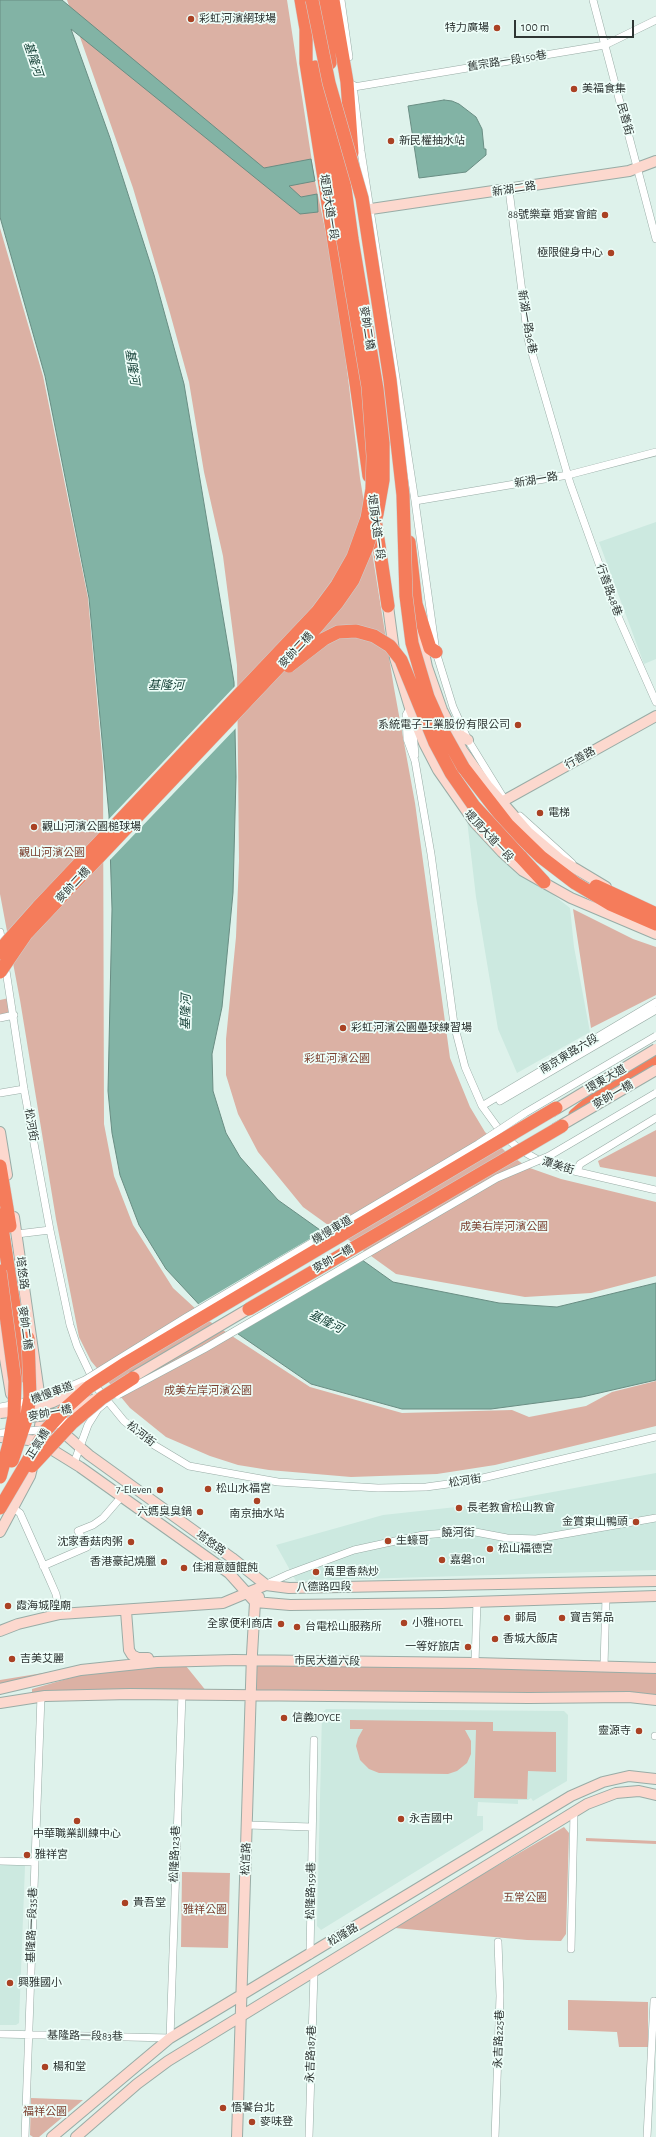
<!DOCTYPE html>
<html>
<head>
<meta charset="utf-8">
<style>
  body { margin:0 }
  #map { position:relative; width:656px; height:2137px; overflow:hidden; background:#def2eb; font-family:"Alegreya Sans",sans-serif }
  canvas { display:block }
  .scale { position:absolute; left:514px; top:20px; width:120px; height:18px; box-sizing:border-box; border:2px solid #2e3533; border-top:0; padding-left:5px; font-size:12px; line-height:14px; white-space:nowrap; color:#2e3533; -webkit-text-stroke:3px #eefef9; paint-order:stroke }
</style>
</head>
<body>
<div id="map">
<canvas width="656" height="2137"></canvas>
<div class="scale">100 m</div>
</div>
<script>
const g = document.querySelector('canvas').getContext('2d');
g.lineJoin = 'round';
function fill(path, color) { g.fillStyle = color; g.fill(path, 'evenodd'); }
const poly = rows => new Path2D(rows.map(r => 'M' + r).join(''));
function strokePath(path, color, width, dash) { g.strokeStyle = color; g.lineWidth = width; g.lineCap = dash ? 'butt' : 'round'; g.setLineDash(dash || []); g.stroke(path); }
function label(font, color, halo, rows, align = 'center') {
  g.font = font + ' "Alegreya Sans","Noto Sans TC",sans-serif'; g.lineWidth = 3.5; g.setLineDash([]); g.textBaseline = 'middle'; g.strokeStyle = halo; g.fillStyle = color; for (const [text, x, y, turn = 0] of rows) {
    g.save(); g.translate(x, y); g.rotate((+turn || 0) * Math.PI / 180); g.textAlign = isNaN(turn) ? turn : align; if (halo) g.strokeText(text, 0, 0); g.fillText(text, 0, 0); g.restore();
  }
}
fill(poly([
  [656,522,656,659,644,664,599,542],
  [467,820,469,820,507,859,570,908,574,947,590,1032,517,1073,498,1029,476,897],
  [656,1473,656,1570,296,1581,276,1545,383,1515,493,1503],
  [326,1709,564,1711,568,1715,567,1781,533,1801,531,1798,528,1800,518,1800,518,1804,478,1802,477,1816,483,1816,483,1830,321,1930,317,1926,318,1882,322,1713],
  [0,1863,24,1864,25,1866,19,2023,16,2025,0,2025]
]), '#cce9e0');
fill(poly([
  [67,0,287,0,315,181,337,286,360,478,394,688,415,803,450,1058,470,1107,485,1132,505,1151,527,1167,561,1179,656,1202,656,1276,591,1293,525,1297,396,1274,303,1207,258,1152,238,1114,226,1075,226,1039,236,937,239,861,237,665,223,556,204,472,189,382,170,313,133,188],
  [0,228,43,376,88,598,103,767,104,1124,114,1176,133,1225,173,1288,209,1321,310,1387,402,1413,512,1410,529,1417,586,1406,612,1392,656,1381,656,1426,495,1465,437,1474,351,1477,269,1470,238,1465,210,1456,166,1437,130,1408,91,1361,79,1337,56,1219,20,1000,0,894],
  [573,909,633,939,656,947,656,995,591,1028],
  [9,998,12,1013,0,1015,0,1000],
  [656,1130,656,1177,600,1167,598,1161],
  [256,1662,656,1672,656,1695,255,1691],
  [92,1665,0,1687,0,1680],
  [149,1666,186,1666,207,1692,32,1695,32,1689,77,1676,112,1670],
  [350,1720,493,1722,493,1731,556,1732,556,1772,528,1771,527,1799,474,1798,476,1730,465,1730,471,1741,471,1754,467,1763,457,1771,448,1774,379,1773,369,1769,360,1760,356,1746,358,1738,363,1729,350,1729],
  [564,1827,569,1833,566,1934,561,1941,527,1940,395,1928,395,1925],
  [586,1838,656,1841,656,1844,586,1841],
  [182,1872,230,1873,228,1948,181,1947],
  [568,2000,648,2002,648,2047,619,2047,617,2032,568,2030],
  [31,2098,83,2100,39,2137,33,2137,30,2135]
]), '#dbb1a4');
const water = poly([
  [0,0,62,0,264,168,311,159,315,181,289,186,301,197,317,194,318,212,300,214,71,29,110,138,154,275,184,384,234,682,236,777,233,893,222,1007,212,1054,213,1091,226,1133,240,1157,278,1200,393,1282,499,1303,557,1307,656,1283,656,1380,582,1397,491,1409,402,1409,311,1384,206,1312,166,1269,139,1225,120,1175,112,1133,108,1091,112,909,109,815,89,598,45,376,0,217,0,0],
  [444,100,452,101,459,104,476,117,482,129,484,149,486,149,486,155,466,172,419,178,408,106,444,100]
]);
fill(water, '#82b3a5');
strokePath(water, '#698d83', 1);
fill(poly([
  [236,685,237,727,108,862,107,821],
  [323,1231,363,1259,235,1335,205,1314,197,1305]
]), '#def2eb');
const street = poly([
  [341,0,349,57],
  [593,0,656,239],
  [353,85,361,151,415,501,436,652,453,707,468,740,503,797],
  [354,87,605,45,656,20],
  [509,190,528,339,570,483,617,614,656,702],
  [415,501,568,475,656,452],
  [410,708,406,715,407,739,415,761,431,854,454,1024,465,1067,482,1106,503,1135,519,1149,540,1161,561,1168,656,1190],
  [412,720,415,755],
  [520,816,572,863],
  [0,932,3,948],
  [5,964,24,1089,50,1230,70,1325,77,1346,97,1388,124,1421,154,1445,189,1466,278,1482,378,1488,426,1487,470,1481,656,1437],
  [0,1018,14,1015],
  [0,1093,24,1089],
  [500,1101,656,1010],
  [482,1106,656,1002],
  [577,1171,580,1164,656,1118],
  [17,1234,50,1230],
  [74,1463,88,1425,98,1409,104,1404],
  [13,1508,20,1513,49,1578,56,1594,60,1614],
  [43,1566,87,1547,78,1531,93,1525,103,1518,122,1496],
  [267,1584,289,1574,354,1550,423,1535,470,1531,507,1538,536,1539,656,1518],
  [475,1663,477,1601],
  [604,1666,606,1597],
  [655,1736,656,1736],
  [247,1825,312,1827],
  [0,1861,35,1862],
  [571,1949,574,1811],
  [310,1955,314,1740],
  [0,2034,170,2038,182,1694],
  [25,2137,41,1696],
  [309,2137,314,1972],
  [495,2137,500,1996,498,1942],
  [647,2137,654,2001]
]);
const secondary = poly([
  [371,209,629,171,656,161],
  [388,606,395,658,410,708,424,743,438,770,475,823,502,852,523,871,571,898,656,934],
  [419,629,427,667,442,710,462,750,487,785,528,832,561,860,606,887],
  [457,728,460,735,468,740],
  [505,800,656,716],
  [0,1132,7,1175],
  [14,1217,42,1414,38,1438],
  [0,1329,11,1394],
  [58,1428,89,1455,232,1558,266,1585],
  [0,1437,38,1441,80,1467,229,1573,255,1602,290,1605,442,1603,656,1596],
  [0,1532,30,1476,34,1460],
  [126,1611,129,1650,132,1655,138,1658,148,1658],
  [0,1631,18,1624,60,1614,223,1603,266,1585,289,1588,656,1581],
  [0,1689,81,1670,157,1662,234,1660,475,1663,656,1668],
  [0,1703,45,1696,130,1694,529,1698,629,1697,656,1700],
  [52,2137,170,2038,571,1796,603,1782,629,1776,656,1779],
  [76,2137,137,2084,168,2061,587,1804,616,1793,639,1791,656,1795],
  [237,2137,252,1654,255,1602,259,1597]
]);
const highway = poly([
  [301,0,306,29,306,63,356,383,369,476],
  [323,0,330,63],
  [333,0,347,82,352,153],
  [315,67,323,107,343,240],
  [335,116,352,239],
  [375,519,388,606],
  [409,542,416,604,430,648,436,652],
  [463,767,508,825,541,857,575,883,610,904,656,924],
  [520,856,544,882],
  [596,886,656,914],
  [575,1115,603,1091,656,1060],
  [0,1166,10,1226],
  [0,1215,25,1376]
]);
strokePath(street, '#99aca6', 8);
strokePath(secondary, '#99aca6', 12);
strokePath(highway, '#cdcfce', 14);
strokePath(street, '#fff', 7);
strokePath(secondary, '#fcd8ce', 10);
strokePath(highway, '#f57c5b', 13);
const streetBridge = poly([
  [118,1395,204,1349,497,1178,549,1156,656,1093],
  [0,1407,41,1399,85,1380,185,1318,478,1144,525,1113,656,1036],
  [0,1433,40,1430,72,1420]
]);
const secondaryBridge = poly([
  [551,1112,656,1049],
  [555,1129,656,1070],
  [128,1380,255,1305],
  [0,1413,29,1410,53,1402,84,1387],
  [20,1418,57,1414,78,1407,95,1399]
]);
const highwayBridge = poly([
  [312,0,329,83,362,198,390,380,403,495,406,596,412,643,428,697,444,733,463,767],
  [289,666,324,639,338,632,356,631,374,636,390,646,401,660,435,743,451,773,474,806,520,856],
  [0,953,6,943,38,907,317,612,337,585,353,557,367,518,372,489,373,456,368,387,343,240],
  [0,972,26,934,314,630,337,603,353,580,367,547,377,514,383,480,383,443,377,389,352,239],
  [0,1271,15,1381,14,1416,9,1444,0,1477],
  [249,1309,562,1126],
  [12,1461,26,1420,30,1397,28,1338],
  [32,1466,72,1423,102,1398,133,1378],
  [0,1508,46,1430,68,1406,89,1387,126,1363,556,1108]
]);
strokePath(streetBridge, '#99aca6', 8, []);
strokePath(secondaryBridge, '#99aca6', 12, []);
strokePath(highwayBridge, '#cdcfce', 14, []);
strokePath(streetBridge, '#fff', 7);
strokePath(secondaryBridge, '#fcd8ce', 10);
strokePath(highwayBridge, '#f57c5b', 13);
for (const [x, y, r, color] of [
  [191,19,4,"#aa4224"],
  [497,28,4,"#aa4224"],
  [574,89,4,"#aa4224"],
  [391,141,4,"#aa4224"],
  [605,215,4,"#aa4224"],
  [611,253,4,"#aa4224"],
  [518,725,4,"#aa4224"],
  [540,813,4,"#aa4224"],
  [34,827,4,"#aa4224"],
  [343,1028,4,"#aa4224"],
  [208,1489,4,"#aa4224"],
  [160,1490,4,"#aa4224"],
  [257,1501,4,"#aa4224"],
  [459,1508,4,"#aa4224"],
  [200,1512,4,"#aa4224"],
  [636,1522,4,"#aa4224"],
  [388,1541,4,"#aa4224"],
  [131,1542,4,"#aa4224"],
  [490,1549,4,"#aa4224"],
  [442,1560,4,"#aa4224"],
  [164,1562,4,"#aa4224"],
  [184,1568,4,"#aa4224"],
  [316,1572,4,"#aa4224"],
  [8,1606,4,"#aa4224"],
  [507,1618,4,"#aa4224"],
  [562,1618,4,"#aa4224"],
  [404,1623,4,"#aa4224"],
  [281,1624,4,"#aa4224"],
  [297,1627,4,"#aa4224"],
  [495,1639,4,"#aa4224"],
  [468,1647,4,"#aa4224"],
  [12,1659,4,"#aa4224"],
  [284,1718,4,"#aa4224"],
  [639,1731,4,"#aa4224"],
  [401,1819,4,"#aa4224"],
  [77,1821,4,"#aa4224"],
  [27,1855,4,"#aa4224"],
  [125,1903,4,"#aa4224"],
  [10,1983,4,"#aa4224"],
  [45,2067,4,"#aa4224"],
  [223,2108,4,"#aa4224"],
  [252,2122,4,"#aa4224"]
]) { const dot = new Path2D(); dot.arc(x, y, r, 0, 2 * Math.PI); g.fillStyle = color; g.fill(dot); strokePath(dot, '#eefef9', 1.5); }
label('11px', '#2e3533', '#eefef9', [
  ["彩虹河濱網球場",199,19],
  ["特力廣場",489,28,"right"],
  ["美福食集",582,89],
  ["新民權抽水站",399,141],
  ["88號樂章 婚宴會館",597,215,"right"],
  ["極限健身中心",603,253,"right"],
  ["系統電子工業股份有限公司",510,725,"right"],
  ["電梯",548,813],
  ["觀山河濱公園槌球場",42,827],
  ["彩虹河濱公園壘球練習場",351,1028],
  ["松山水福宮",216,1489],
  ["7-Eleven",152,1490,"right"],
  ["長老教會松山教會",467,1508],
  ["六媽臭臭鍋",192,1512,"right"],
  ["南京抽水站",257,1514,"center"],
  ["金賞東山鴨頭",628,1522,"right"],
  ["生蠔哥",396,1541],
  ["沈家香菇肉粥",123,1542,"right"],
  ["松山福德宮",498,1549],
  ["嘉磐101",450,1560],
  ["香港豪記燒臘",156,1562,"right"],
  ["佳湘意麵餛飩",192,1568],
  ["萬里香熱炒",324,1572],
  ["霞海城隍廟",16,1606],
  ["郵局",515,1618],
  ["寶吉第品",570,1618],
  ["小雅HOTEL",412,1623],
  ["全家便利商店",273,1624,"right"],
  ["台電松山服務所",305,1627],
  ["香城大飯店",503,1639],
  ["一等好旅店",460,1647,"right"],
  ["吉美艾麗",20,1659],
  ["信義JOYCE",292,1718],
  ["靈源寺",631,1731,"right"],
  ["永吉國中",409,1819],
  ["中華職業訓練中心",77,1834,"center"],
  ["雅祥宮",35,1855],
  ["貴吾堂",133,1903],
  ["興雅國小",18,1983],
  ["楊和堂",53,2067],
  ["悟饕台北",231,2108],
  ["麥味登",260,2122]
], 'left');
label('11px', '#2e3533', '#eefef9', [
  ["舊宗路一段150巷",507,61,-9],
  ["民善街",625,119,75],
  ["新湖二路",514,189,-9],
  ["堤頂大道一段",329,207,81],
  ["新湖一路36巷",527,322,80],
  ["麥帥二橋",367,328,81],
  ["新湖一路",536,480,-10],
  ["堤頂大道一段",376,527,82],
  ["行善路48巷",609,590,70],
  ["麥帥二橋",296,650,-47],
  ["行善路",580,758,-29],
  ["堤頂大道一段",489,836,47],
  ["麥帥二橋",73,885,-47],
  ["南京東路六段",569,1054,-31],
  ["環東大道",606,1079,-30],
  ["麥帥一橋",613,1095,-30],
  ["松河街",31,1125,80],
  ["潭美街",558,1166,17],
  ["機慢車道",332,1230,-31],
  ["麥帥一橋",333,1259,-30],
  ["塔悠路",22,1273,82],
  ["麥帥二橋",25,1328,82],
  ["機慢車道",52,1393,-20],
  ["麥帥一橋",50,1413,-11],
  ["松河街",141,1434,38],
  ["正氣橋",38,1444,-58],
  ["松河街",465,1481,-9],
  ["饒河街",458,1533],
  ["塔悠路",211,1543,36],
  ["八德路四段",324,1587,-1],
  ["市民大道六段",327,1661,1],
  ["松隆路123巷",175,1854,-88],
  ["松信路",246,1859,-88],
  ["松隆路159巷",311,1891,-89],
  ["基隆路一段35巷",32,1925,-88],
  ["松隆路",343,1935,-31],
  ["基隆路一段83巷",85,2036,1],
  ["永吉路225巷",499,2039,-88],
  ["永吉路187巷",311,2054,-88]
]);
label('11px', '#7c4131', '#eefef9', [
  ["觀山河濱公園",52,853],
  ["彩虹河濱公園",337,1059],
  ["成美右岸河濱公園",504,1227],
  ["成美左岸河濱公園",208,1391],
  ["五常公園",525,1898],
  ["雅祥公園",205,1910],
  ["福祥公園",45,2112]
]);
label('italic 12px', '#154137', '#eefef9', [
  ["基隆河",33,59,71],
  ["基隆河",132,367,81],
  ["基隆河",166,685],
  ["基隆河",186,1012,-89],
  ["基隆河",326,1322,26]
]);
</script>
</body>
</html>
